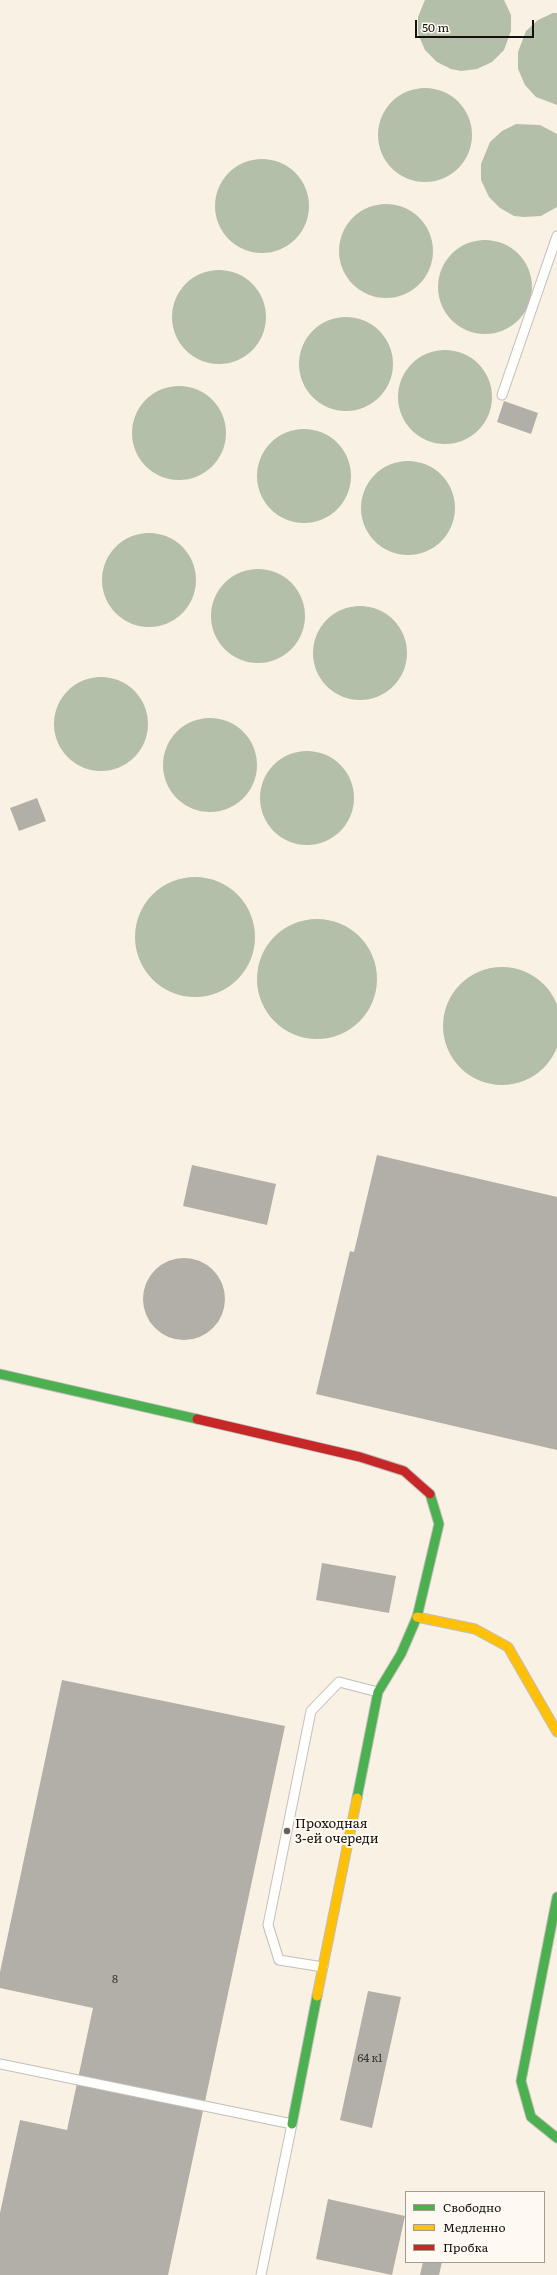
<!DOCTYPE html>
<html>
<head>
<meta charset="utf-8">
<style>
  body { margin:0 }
  #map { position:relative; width:557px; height:2275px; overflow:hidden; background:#fbf8f4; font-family:Literata,serif }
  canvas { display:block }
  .legend { position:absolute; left:405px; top:2191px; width:140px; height:72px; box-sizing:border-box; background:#fef9f1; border:1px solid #a09c95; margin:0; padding:5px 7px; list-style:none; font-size:12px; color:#14110c }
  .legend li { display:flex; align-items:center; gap:8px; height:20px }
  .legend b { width:20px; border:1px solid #a09c95 }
  .scale { position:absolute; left:415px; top:20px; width:119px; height:18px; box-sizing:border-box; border:2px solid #14110c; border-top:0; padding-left:5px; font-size:12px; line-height:14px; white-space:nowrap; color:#14110c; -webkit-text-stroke:3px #fef9f1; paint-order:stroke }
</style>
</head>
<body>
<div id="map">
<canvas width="557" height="2275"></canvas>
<ul class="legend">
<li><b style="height:5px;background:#4caf50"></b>Свободно</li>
<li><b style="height:5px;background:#ffc107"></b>Медленно</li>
<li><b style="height:5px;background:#c62828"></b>Пробка</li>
</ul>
<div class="scale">50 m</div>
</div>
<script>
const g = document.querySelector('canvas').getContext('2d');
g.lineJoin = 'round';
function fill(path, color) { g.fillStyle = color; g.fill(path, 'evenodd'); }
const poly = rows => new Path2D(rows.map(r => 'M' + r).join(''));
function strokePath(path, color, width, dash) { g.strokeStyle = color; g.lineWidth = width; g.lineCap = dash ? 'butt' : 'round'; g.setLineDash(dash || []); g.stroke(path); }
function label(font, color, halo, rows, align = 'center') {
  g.font = font + ' Literata,serif'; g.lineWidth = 4; g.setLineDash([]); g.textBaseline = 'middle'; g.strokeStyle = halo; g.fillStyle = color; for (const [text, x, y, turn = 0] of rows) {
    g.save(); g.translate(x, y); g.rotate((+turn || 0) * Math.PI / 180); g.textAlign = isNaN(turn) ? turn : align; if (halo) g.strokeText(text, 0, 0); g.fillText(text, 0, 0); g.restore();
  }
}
fill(poly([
  [0,0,557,0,557,2275,0,2275],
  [406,2192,544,2192,544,2262,406,2262]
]), '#faf1e5');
fill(poly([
  [425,0,504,0,511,15,511,31,504,50,492,62,477,69,461,71,451,69,437,62,425,50,418,34,418,17],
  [553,13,557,13,557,105,536,97,525,85,518,69,518,52,526,31,538,20],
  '378 135a47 47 0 1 1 94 0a47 47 0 1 1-94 0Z',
  [516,124,540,125,557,134,557,207,541,216,524,217,514,216,500,208,489,197,481,180,481,164,490,142,502,131],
  '215 206a47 47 0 1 1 94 0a47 47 0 1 1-94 0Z',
  '339 251a47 47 0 1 1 94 0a47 47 0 1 1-94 0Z',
  '438 287a47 47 0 1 1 94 0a47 47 0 1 1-94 0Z',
  '172 317a47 47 0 1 1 94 0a47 47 0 1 1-94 0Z',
  '299 364a47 47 0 1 1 94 0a47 47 0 1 1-94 0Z',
  '398 397a47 47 0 1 1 94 0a47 47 0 1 1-94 0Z',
  '132 433a47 47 0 1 1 94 0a47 47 0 1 1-94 0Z',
  '257 476a47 47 0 1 1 94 0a47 47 0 1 1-94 0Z',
  '361 508a47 47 0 1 1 94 0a47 47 0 1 1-94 0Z',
  '102 580a47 47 0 1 1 94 0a47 47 0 1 1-94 0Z',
  '211 616a47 47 0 1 1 94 0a47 47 0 1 1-94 0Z',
  '313 653a47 47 0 1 1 94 0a47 47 0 1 1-94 0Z',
  '54 724a47 47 0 1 1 94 0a47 47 0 1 1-94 0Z',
  '163 765a47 47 0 1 1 94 0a47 47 0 1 1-94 0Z',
  '260 798a47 47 0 1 1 94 0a47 47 0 1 1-94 0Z',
  '135 937a60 60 0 1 1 120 0a60 60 0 1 1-120 0Z',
  '257 979a60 60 0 1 1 120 0a60 60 0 1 1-120 0Z',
  '443 1026a59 59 0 1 1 118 0a59 59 0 1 1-118 0Z'
]), '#b3bfa9');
fill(poly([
  [504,401,538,413,531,434,497,422],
  [37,798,46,821,19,831,10,808],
  [377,1155,557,1197,557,1450,316,1394,350,1251,354,1252],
  [192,1165,276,1184,267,1225,183,1206],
  '143 1299a41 41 0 1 1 82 0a41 41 0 1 1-82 0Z',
  [322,1563,396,1576,389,1613,316,1600],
  [62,1680,285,1726,168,2275,0,2275,0,2213,20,2120,67,2130,93,2008,0,1988,0,1972],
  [368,1991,401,1997,372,2128,340,2120],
  [328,2199,405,2216,392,2275,316,2259],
  [423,2262,442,2262,439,2275,420,2275]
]), '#b1afa7');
const lane = poly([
  [502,395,557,236],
  [323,1967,279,1960,268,1925,311,1711,339,1682,378,1692],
  [0,2064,292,2124,261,2275]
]);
const fast = poly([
  [0,1374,197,1419],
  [357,1798,378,1692,401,1654,417,1617,439,1524,430,1494],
  [557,1897,521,2081,531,2117,557,2138],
  [292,2124,317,1996]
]);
const slow = poly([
  [417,1617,475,1629,508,1647,557,1732],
  [317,1996,357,1798]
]);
const jam = poly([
  [197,1419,360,1457,404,1471,430,1494]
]);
strokePath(lane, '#c1beba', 11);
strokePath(fast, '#c1beba', 11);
strokePath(slow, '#c1beba', 11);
strokePath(jam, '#c1beba', 11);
strokePath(lane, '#fefefd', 9);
strokePath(fast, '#4caf50', 9);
strokePath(slow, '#ffc107', 9);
strokePath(jam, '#c62828', 9);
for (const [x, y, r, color] of [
  [287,1831,4,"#65625d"]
]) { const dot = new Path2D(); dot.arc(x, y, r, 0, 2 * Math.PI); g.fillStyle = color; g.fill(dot); strokePath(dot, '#fef9f1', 1.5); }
label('11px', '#3b3833', null, [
  ["8",115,1980],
  ["64 к1",370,2059]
]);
label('13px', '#14110c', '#fef9f1', [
  ["Проходная",295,1824],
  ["3-ей очереди",295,1839]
], 'left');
</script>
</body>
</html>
